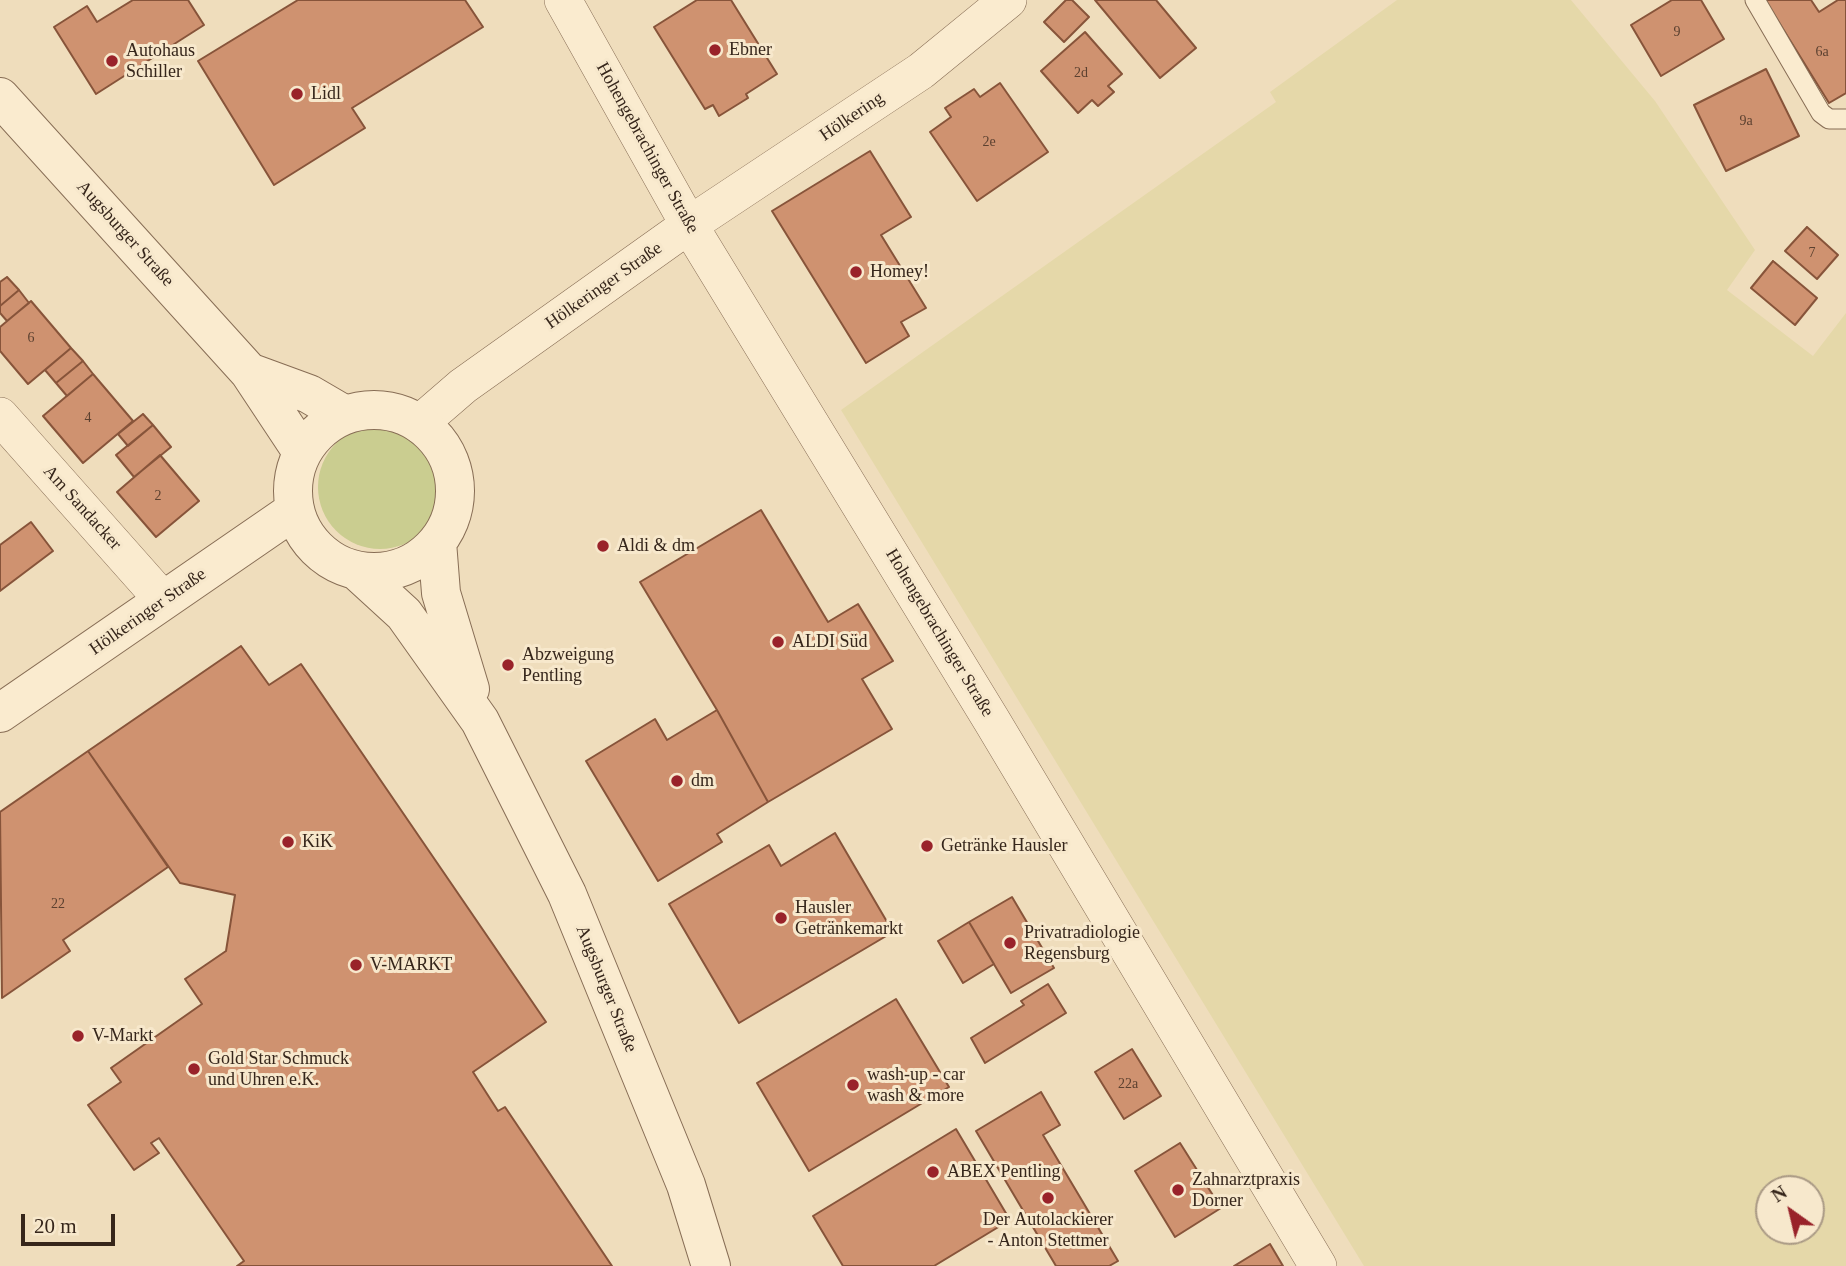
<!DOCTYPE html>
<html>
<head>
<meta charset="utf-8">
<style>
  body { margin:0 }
  #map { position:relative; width:1846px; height:1266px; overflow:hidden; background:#efddbc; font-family:Georgia,serif }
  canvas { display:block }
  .north { position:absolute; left:1755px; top:1175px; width:70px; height:70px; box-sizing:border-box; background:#f7e8cc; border:2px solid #aa9a85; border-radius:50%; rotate:326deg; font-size:19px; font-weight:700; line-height:28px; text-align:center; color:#36261b }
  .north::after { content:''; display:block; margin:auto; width:24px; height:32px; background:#99232a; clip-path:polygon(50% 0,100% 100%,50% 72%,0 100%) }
  .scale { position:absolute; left:21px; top:1214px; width:94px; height:32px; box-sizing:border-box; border:4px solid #36261b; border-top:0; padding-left:9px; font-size:21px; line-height:24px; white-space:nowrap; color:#36261b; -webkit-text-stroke:5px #f7e8cc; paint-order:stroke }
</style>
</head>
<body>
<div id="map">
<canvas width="1846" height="1266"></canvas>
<div class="north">N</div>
<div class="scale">20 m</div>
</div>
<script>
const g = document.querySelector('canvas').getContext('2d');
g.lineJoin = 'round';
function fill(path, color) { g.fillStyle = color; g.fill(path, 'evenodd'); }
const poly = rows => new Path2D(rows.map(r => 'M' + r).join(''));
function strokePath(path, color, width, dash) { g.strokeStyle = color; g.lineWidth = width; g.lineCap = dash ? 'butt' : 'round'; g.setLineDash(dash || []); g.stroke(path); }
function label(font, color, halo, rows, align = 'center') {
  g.font = font + ' Georgia,serif'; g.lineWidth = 6; g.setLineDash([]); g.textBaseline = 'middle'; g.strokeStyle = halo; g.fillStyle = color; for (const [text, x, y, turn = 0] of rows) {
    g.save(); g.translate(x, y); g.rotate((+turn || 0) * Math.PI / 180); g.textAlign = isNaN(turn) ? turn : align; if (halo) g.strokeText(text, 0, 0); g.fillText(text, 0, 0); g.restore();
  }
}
fill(poly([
  [1397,0,1571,0,1655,101,1755,250,1727,290,1813,356,1846,313,1846,1266,1364,1266,841,410,1276,102,1270,92],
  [1769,1189,1811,1189,1811,1231,1769,1231]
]), '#e5d8a9');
fill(poly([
  '318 487a62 62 0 1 1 124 0a62 62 0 1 1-124 0Z'
]), '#cacd90');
const building = poly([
  [133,0,188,0,204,25,96,94,54,27,87,6,97,22,133,0],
  [298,0,465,0,483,27,352,108,365,128,274,185,198,61,298,0],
  [697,0,731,0,777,74,746,94,748,98,719,116,713,105,705,109,654,27,697,0],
  [1066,0,1072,0,1089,17,1064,42,1044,22,1066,0],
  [1095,0,1156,0,1196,48,1160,78,1095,0],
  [1672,0,1701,0,1724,39,1661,76,1631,25,1672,0],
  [1765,0,1811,0,1819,12,1838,0,1846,0,1846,93,1829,103,1765,0],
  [1085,32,1122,74,1108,86,1114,92,1098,106,1092,100,1078,113,1041,71,1085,32],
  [1766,69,1799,136,1726,171,1694,105,1766,69],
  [1000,83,1048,152,977,201,930,132,951,117,945,108,974,89,980,97,1000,83],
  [870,151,911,217,881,235,926,308,901,322,909,336,866,363,772,211,870,151],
  [1807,227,1838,255,1817,279,1785,251,1807,227],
  [1773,261,1817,298,1795,325,1751,288,1773,261],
  [7,277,19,290,0,306,0,282,7,277],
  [19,290,29,303,7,321,0,313,0,306,19,290],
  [31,301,71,348,28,384,0,351,0,327,31,301],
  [71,348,83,361,56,383,45,370,71,348],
  [83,361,93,374,67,396,56,383,83,361],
  [93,374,133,421,83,463,43,416,93,374],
  [143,414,153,425,128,446,118,434,143,414],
  [153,425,171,447,134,477,116,455,153,425],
  [160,455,199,501,156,537,117,492,160,455],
  [761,510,828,622,858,604,893,661,862,679,892,729,768,802,717,710,640,582,761,510],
  [31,522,53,551,0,591,0,545,31,522],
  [241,646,269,685,301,664,546,1022,473,1072,498,1111,505,1107,612,1266,237,1266,244,1261,159,1138,151,1143,159,1153,134,1170,88,1105,121,1082,111,1068,202,1004,185,979,226,951,235,895,180,883,88,751,241,646],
  [717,710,768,802,717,834,722,842,658,881,586,761,655,719,667,740,717,710],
  [88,751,168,867,63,940,70,951,2,998,0,812,88,751],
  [835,833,893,932,739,1023,669,904,769,845,781,866,835,833],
  [1012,897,1054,968,1011,993,969,922,1012,897],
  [969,922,994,964,963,983,938,941,969,922],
  [1048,984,1066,1013,985,1063,971,1038,1024,1005,1021,1001,1048,984],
  [896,999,949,1087,809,1171,757,1083,896,999],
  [1132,1049,1161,1096,1124,1119,1095,1072,1132,1049],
  [1041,1092,1060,1125,1043,1135,1118,1261,1109,1266,1056,1266,976,1131,1041,1092],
  [956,1129,1010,1220,934,1266,843,1266,813,1216,956,1129],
  [1180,1143,1221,1208,1175,1237,1135,1171,1180,1143],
  [1270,1244,1283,1266,1234,1266,1270,1244]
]);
fill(building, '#cf9270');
strokePath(building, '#87543a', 2);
const service = poly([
  [1755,0,1821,113,1829,119,1846,119]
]);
const minor = poly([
  [563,0,689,225,992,721,1318,1266],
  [0,416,163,600],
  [419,424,463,386,689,225,921,71,1008,0]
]);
const tertiary = poly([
  [0,97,249,372,302,452],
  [249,372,309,394,345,415],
  '293 491a81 81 0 1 1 162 0a81 81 0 1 1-162 0Z',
  [437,542,441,593,470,689],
  [357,571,404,614,480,721,567,894,686,1185,711,1266],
  [0,713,295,510]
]);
strokePath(service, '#876d55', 21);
strokePath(minor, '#876d55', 38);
strokePath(tertiary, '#876d55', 40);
strokePath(service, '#faebcf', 19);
strokePath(minor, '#faebcf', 37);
strokePath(tertiary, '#faebcf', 38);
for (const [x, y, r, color] of [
  [715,50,7,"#99232a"],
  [112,61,7,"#99232a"],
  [297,94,7,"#99232a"],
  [856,272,7,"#99232a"],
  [603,546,7,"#99232a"],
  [778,642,7,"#99232a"],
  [508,665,7,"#99232a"],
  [677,781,7,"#99232a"],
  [288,842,7,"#99232a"],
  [927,846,7,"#99232a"],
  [781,918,7,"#99232a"],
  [1010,943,7,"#99232a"],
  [356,965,7,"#99232a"],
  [78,1036,7,"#99232a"],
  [194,1069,7,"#99232a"],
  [853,1085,7,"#99232a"],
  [933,1172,7,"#99232a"],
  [1178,1190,7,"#99232a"],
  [1048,1198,7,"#99232a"]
]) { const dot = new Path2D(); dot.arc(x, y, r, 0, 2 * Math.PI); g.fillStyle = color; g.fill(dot); strokePath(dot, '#f7e8cc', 2.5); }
label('14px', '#5c4130', null, [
  ["9",1677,32],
  ["6a",1822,52],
  ["2d",1081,73],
  ["9a",1746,121],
  ["2e",989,142],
  ["7",1812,253],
  ["6",31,338],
  ["4",88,418],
  ["2",158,496],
  ["22",58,904],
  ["22a",1128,1084]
]);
label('18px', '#36261b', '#f7e8cc', [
  ["Ebner",729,50],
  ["Autohaus",126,51],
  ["Schiller",126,72],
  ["Lidl",311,94],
  ["Homey!",870,272],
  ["Aldi & dm",617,546],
  ["ALDI Süd",792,642],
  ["Abzweigung",522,655],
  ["Pentling",522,676],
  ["dm",691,781],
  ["KiK",302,842],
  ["Getränke Hausler",941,846],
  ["Hausler",795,908],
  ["Getränkemarkt",795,929],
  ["Privatradiologie",1024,933],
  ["Regensburg",1024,954],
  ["V-MARKT",370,965],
  ["V-Markt",92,1036],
  ["Gold Star Schmuck",208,1059],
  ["und Uhren e.K.",208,1080],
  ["wash-up - car",867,1075],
  ["wash & more",867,1096],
  ["ABEX Pentling",947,1172],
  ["Zahnarztpraxis",1192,1180],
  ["Dorner",1192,1201],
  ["Der Autolackierer",1048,1220,"center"],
  ["- Anton Stettmer",1048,1241,"center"]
], 'left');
label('18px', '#36261b', '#f7e8cc', [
  ["Hölkering",852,117,-34],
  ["Hohengebrachinger Straße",647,148,61],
  ["Augsburger Straße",125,234,48],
  ["Hölkeringer Straße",604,286,-35],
  ["Am Sandacker",82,508,48],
  ["Hölkeringer Straße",148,612,-35],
  ["Hohengebrachinger Straße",939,633,59],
  ["Augsburger Straße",606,989,68]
]);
</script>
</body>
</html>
